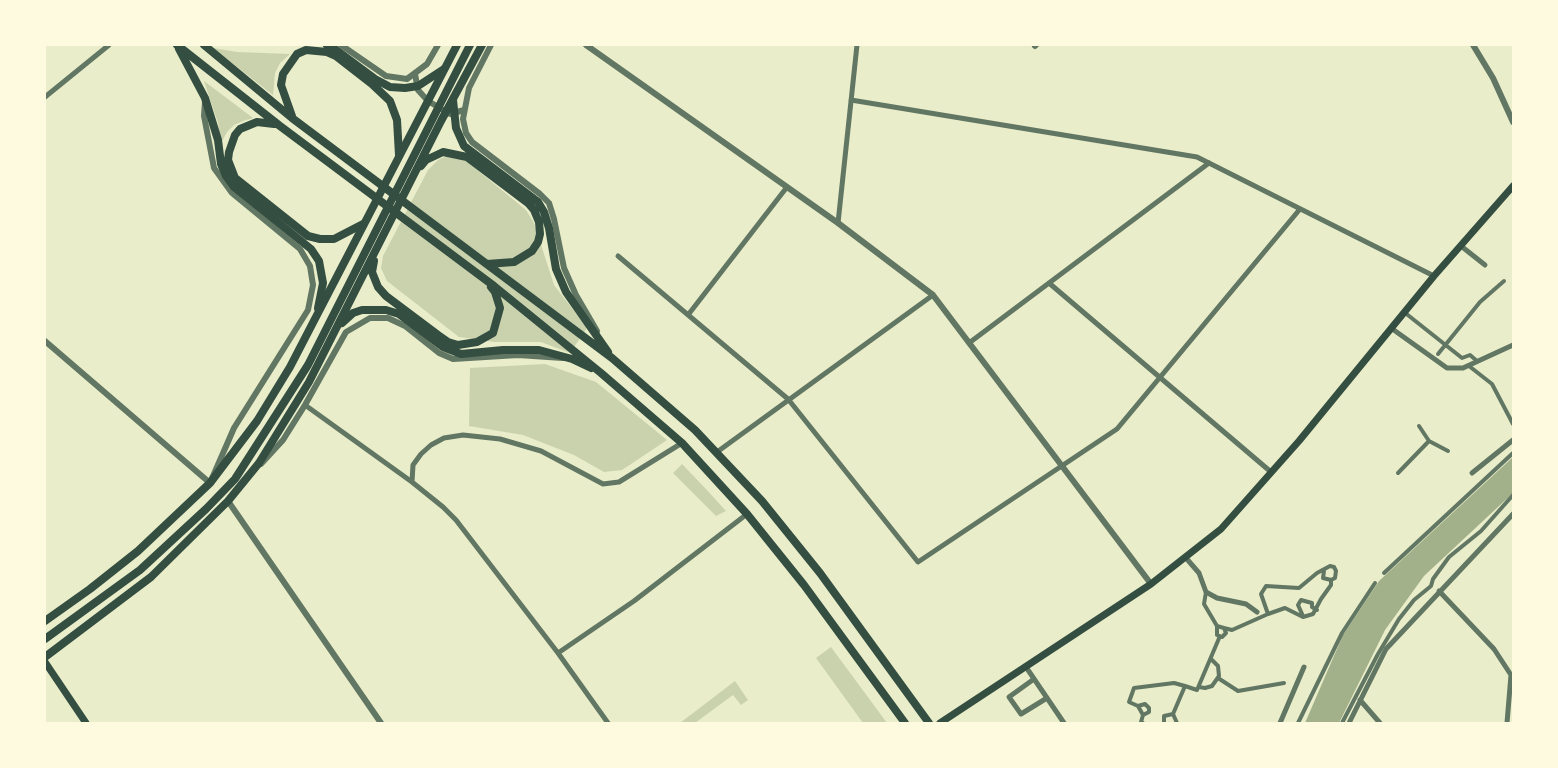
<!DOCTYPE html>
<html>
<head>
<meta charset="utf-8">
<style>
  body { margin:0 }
  #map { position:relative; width:1558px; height:768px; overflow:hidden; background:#e9edc9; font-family:"PT Sans",sans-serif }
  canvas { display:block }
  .frame { position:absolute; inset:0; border:46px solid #fefae0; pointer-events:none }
</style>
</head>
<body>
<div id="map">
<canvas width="1558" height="768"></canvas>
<div class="frame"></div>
</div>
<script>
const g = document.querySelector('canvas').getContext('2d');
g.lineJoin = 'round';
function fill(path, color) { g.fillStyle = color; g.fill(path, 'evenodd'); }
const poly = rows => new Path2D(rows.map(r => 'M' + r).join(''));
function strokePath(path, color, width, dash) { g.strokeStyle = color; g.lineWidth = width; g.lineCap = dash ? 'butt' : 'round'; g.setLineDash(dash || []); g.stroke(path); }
fill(poly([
  [213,48,237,52,290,54,280,63,275,73,273,95],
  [204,81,253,118,243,121,234,125,227,132,221,143,218,123],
  [449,155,465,160,526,210,534,223,554,285,587,328,570,353,541,342,495,342,459,337,387,281,381,268,383,256,428,170,438,160],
  [545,364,596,382,667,440,622,470,604,472,574,455,523,435,469,426,470,368],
  [682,464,705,488,726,511,716,516,673,473],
  [831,647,887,723,863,723,816,658],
  [735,681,748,700,741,705,733,695,695,723,680,723]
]), '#cad2ad');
fill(poly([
  [1513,457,1513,493,1424,576,1385,630,1339,723,1305,723,1343,635,1379,581]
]), '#a3b18a');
strokePath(poly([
  [1404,312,1462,358,1470,355,1477,361],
  [1438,354,1480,302,1504,281],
  [1469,366,1492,384,1513,424],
  [1429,441,1448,451],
  [1398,473,1429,441,1419,426],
  [1324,571,1323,578,1331,580],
  [1384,573,1513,453],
  [1206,592,1204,604,1217,626,1224,628,1226,633,1222,637,1217,635,1217,626],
  [1303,616,1298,605,1301,600,1312,603,1312,607,1317,610],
  [1224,628,1232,630,1268,614,1261,594,1266,586,1299,588,1317,573,1330,566,1334,567,1336,571,1335,578,1331,580,1331,585,1321,599,1313,614,1303,617,1285,608,1268,614],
  [1218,678,1238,691,1284,683],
  [1199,687,1205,688,1212,686,1219,676,1218,666,1211,659],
  [1138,706,1143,715,1149,712,1149,708,1145,704,1138,706,1129,702,1134,688,1174,683,1185,686],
  [1173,714,1185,686,1197,690,1220,636],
  [1173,714,1177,723],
  [1143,723,1141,722,1143,715],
  [1164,723,1164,716,1173,714],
  [1298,723,1342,633,1375,583],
  [1342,723,1378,654,1399,619,1414,600,1431,586,1433,579,1449,557,1481,531,1513,495]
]), '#617663', 4);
strokePath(poly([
  [45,97,109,45],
  [851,100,1197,157,1434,276],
  [838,223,857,45],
  [1461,246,1485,265],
  [618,256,788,399,918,562,1117,429,1300,209],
  [1049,283,1271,472],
  [688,315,787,187],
  [1391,328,1447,368,1463,368,1513,345],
  [969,343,1209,163],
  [305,405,412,482,443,507,456,520,558,653,608,723],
  [717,452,933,295],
  [1472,473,1513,440],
  [412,482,413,465,421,454,431,445,444,438,463,435,500,439,541,451,603,484,619,482,682,443],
  [1186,558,1199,573,1206,592,1217,598,1246,604,1257,612],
  [1439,591,1494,649,1511,675,1507,723],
  [558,653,634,601,747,514],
  [1026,667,1064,723],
  [1034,679,1009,697,1021,714,1047,698],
  [1360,700,1380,723],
  [1280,723,1304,667],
  [1349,723,1386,649,1513,514]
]), '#617663', 5);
strokePath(poly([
  [341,45,386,76,407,79,427,64,438,45],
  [491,45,469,88,463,119,466,133,472,142,540,194,549,203,554,219,564,268,576,295,597,331],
  [586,45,838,223,933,295,1151,584],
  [1473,45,1493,78,1513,122],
  [1035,46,1036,45],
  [415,74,418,90,428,101,450,114,464,110],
  [45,341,210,483,234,428,308,310,313,285,310,266,300,249,232,193,214,168,204,116,205,102],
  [261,464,283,440,305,405,346,332,370,318,388,318,405,326,439,353,453,359,518,355,563,358],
  [228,501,381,723]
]), '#617663', 6);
strokePath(poly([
  [45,662,86,723],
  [940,723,1151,584,1221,529,1299,441,1434,276,1513,186]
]), '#344e41', 7);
strokePath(poly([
  [177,45,280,126,494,286,601,373,682,443,747,514,804,585,905,723],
  [204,45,292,118,612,358,695,430,762,501,820,573,929,723],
  [327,45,332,47,375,79,390,87,405,88,418,86,444,69],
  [179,49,205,98,218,140,221,164,226,176,234,187,311,249,319,261,323,283,318,308],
  [453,100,456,128,464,146,538,202,544,212,549,228,556,269,566,292,608,352],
  [292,116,281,85,283,74,297,54,306,50,327,52,336,56,372,84,390,101,397,120,399,155],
  [274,124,257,122,240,129,235,135,229,152,228,160,235,178,308,236,320,239,334,239,363,224],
  [421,166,426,160,443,152,467,157,528,203,534,210,539,222,540,234,538,242,532,251,514,262,487,264],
  [374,261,372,272,378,287,386,296,438,335,448,342,458,345,477,342,493,333,500,308,495,292,491,287],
  [342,323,353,313,362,310,386,310,399,314,443,347,461,354,503,350,539,350,572,359,591,368],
  [45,657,151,577,228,501,259,463,309,382,441,121,482,45]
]), '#344e41', 8);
strokePath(poly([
  [45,621,90,589,138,551,210,483,257,421,290,367,457,45],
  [45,639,140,570,206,509,235,479,308,365,470,45]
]), '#344e41', 8);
</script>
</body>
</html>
